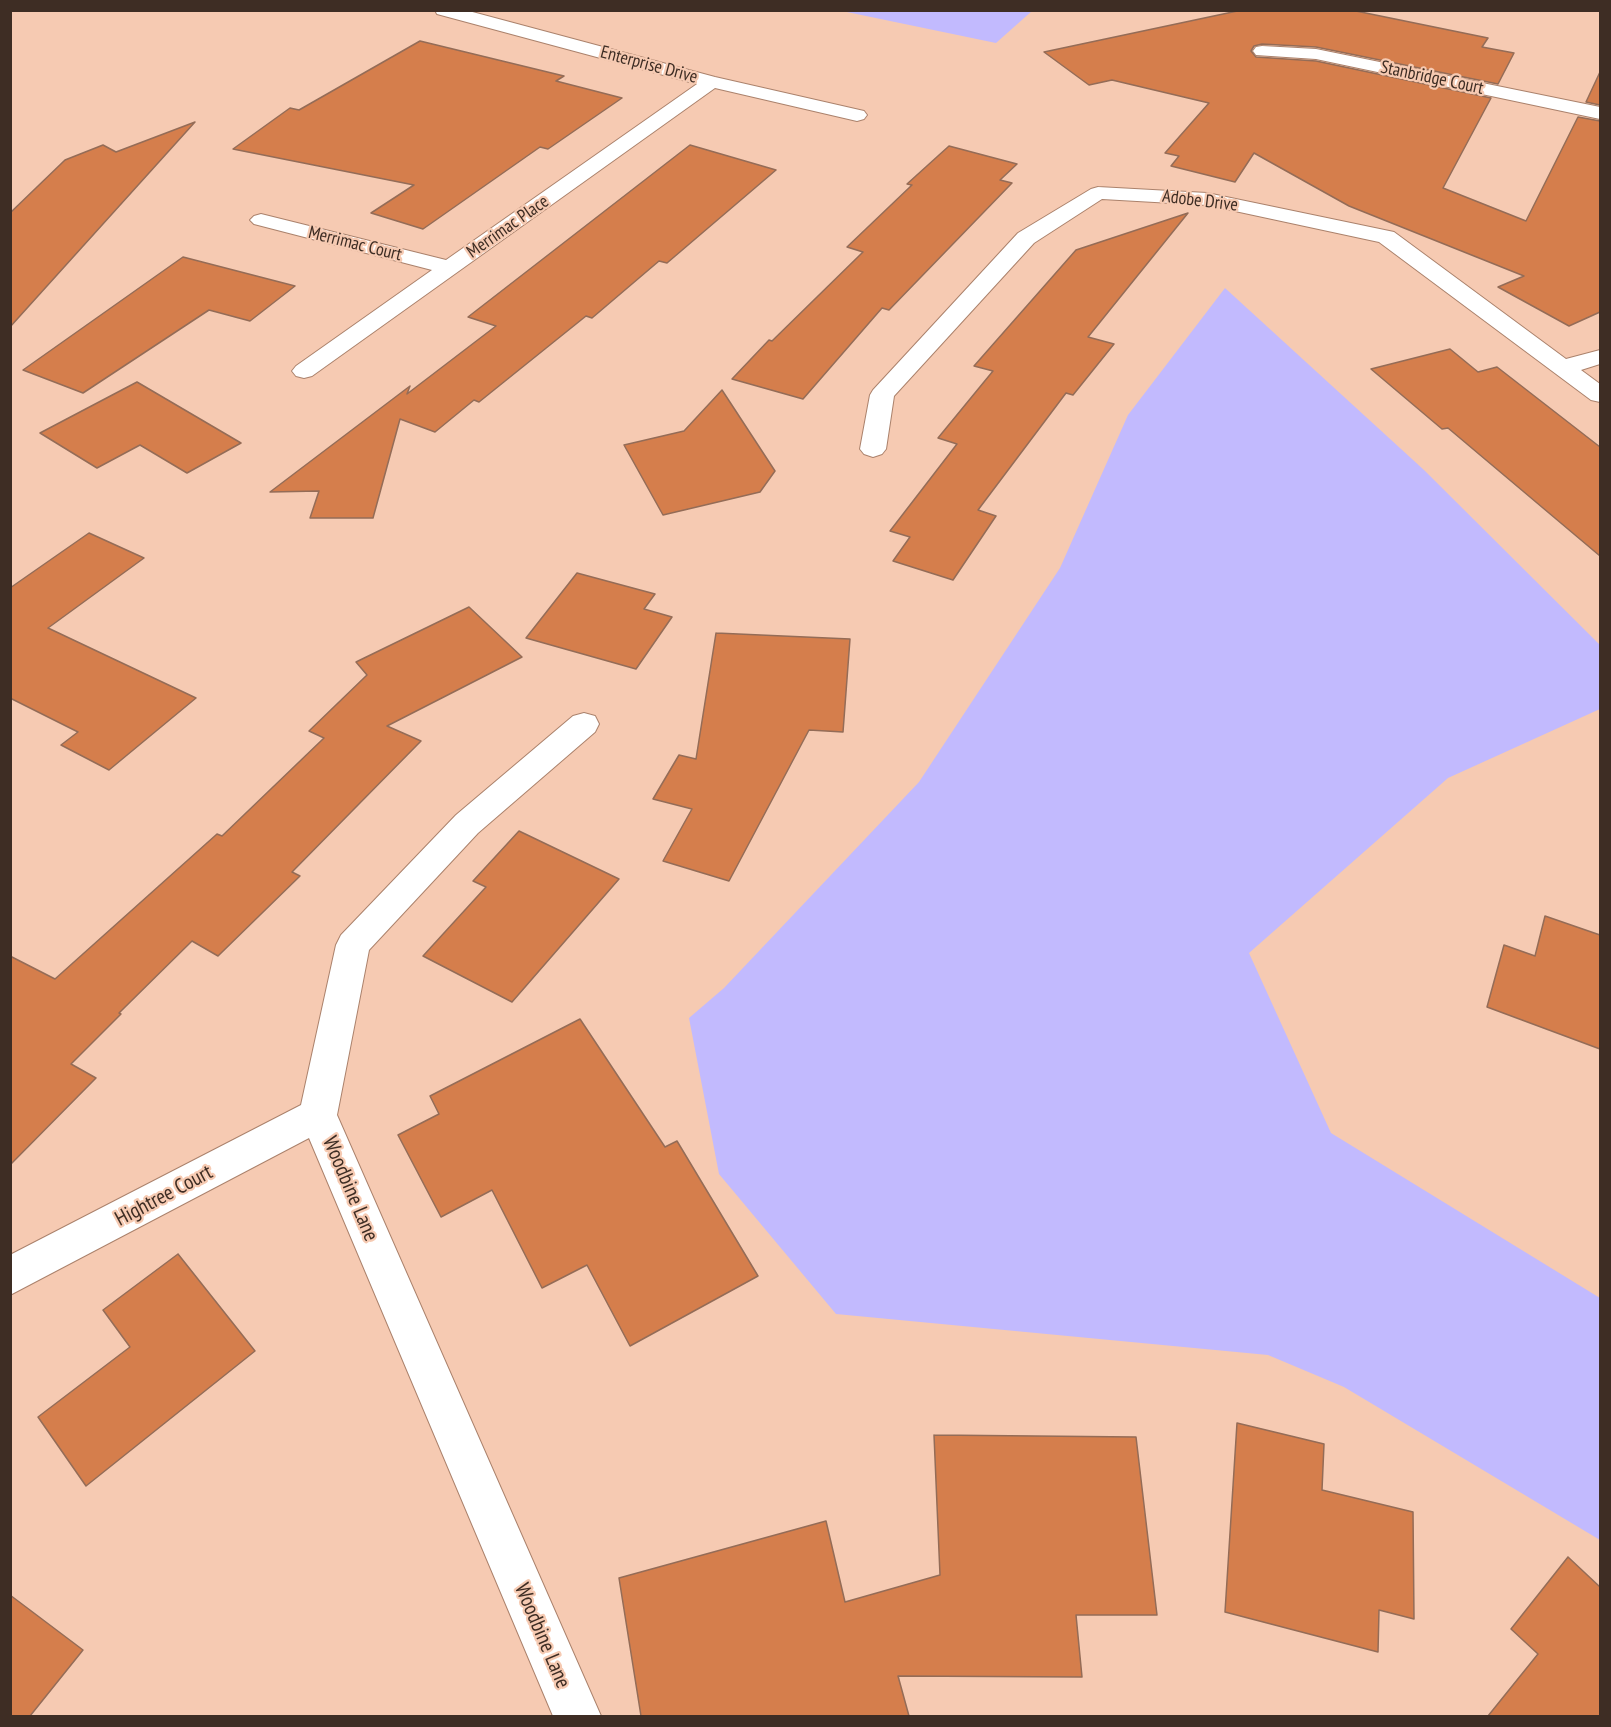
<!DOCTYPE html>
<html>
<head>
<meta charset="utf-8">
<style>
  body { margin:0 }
  #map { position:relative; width:1611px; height:1727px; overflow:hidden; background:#f6cab2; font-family:"PT Sans Narrow",sans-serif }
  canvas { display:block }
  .frame { position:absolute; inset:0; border:12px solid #3e2d24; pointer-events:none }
</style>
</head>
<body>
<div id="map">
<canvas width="1611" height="1727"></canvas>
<div class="frame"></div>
</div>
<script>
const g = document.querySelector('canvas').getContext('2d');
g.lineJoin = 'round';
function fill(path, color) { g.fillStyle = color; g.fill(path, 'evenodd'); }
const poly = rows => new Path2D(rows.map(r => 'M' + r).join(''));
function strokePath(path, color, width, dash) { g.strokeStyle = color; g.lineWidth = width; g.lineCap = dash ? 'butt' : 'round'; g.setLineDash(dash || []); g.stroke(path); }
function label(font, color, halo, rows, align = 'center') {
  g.font = font + ' "PT Sans Narrow",sans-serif'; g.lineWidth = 4.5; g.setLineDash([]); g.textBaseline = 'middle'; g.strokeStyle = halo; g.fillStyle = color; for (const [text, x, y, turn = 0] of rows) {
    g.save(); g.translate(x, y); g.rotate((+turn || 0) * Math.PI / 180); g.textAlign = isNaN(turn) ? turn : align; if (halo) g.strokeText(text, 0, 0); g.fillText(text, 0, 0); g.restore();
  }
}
fill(poly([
  [842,11,1032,10,1032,11,996,43],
  [1225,288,1424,470,1600,645,1600,709,1448,778,1249,953,1331,1133,1600,1298,1600,1540,1344,1387,1268,1355,836,1314,719,1174,689,1018,724,988,919,782,1060,568,1128,415]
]), '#c2bafe');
const building = poly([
  [1242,10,1351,10,1488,38,1482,47,1514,53,1498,84,1316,47,1262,44,1254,46,1251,51,1256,57,1316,61,1491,98,1443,188,1526,221,1578,117,1600,121,1600,312,1569,326,1498,287,1524,276,1349,206,1254,153,1235,182,1171,166,1179,156,1165,153,1209,103,1112,80,1089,85,1044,52,1242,10],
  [420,41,564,76,556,81,622,98,548,149,540,147,423,229,371,213,414,185,233,149,290,108,299,110,420,41],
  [1600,72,1600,105,1586,102,1600,72],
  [195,122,10,327,10,213,65,160,103,145,116,152,195,122],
  [690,145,776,170,667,263,659,261,592,318,586,316,479,402,474,400,435,432,400,419,373,518,310,518,319,491,270,492,410,386,407,394,496,326,468,317,690,145],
  [949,146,1017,164,1000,180,1012,183,889,310,882,308,803,399,732,379,769,340,772,341,863,252,847,247,912,185,907,184,949,146],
  [1188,213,1088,337,1114,344,1073,395,1066,393,978,510,996,516,953,580,893,561,910,537,890,531,957,444,938,438,993,371,974,366,1076,250,1188,213],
  [183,257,295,286,250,321,209,310,83,393,23,370,183,257],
  [1450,349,1478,372,1497,367,1600,447,1600,556,1448,428,1442,429,1371,369,1450,349],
  [137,382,241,443,187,473,140,445,97,468,40,433,137,382],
  [722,390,775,471,760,492,663,515,624,445,684,431,722,390],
  [89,533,144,558,48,628,196,698,109,770,61,745,78,732,10,698,10,588,89,533],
  [577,573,655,594,644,609,672,617,636,669,526,638,577,573],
  [469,607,522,657,387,726,421,741,292,872,300,876,218,956,192,941,119,1013,121,1014,71,1064,96,1078,10,1165,10,956,55,979,217,834,222,836,324,738,309,731,367,675,356,662,469,607],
  [716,633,850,639,843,732,809,730,729,881,663,861,692,809,653,799,679,755,696,759,716,633],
  [519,831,619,879,512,1002,423,956,486,887,473,881,519,831],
  [1545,916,1600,935,1600,1049,1487,1007,1504,945,1535,956,1545,916],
  [580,1019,665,1147,677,1141,758,1276,630,1346,587,1265,542,1288,492,1190,441,1217,398,1135,439,1114,430,1096,580,1019],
  [178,1254,255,1351,86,1486,38,1417,130,1347,103,1310,178,1254],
  [1237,1423,1324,1444,1322,1490,1413,1512,1414,1619,1379,1610,1378,1652,1225,1612,1237,1423],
  [934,1435,1136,1437,1157,1615,1076,1615,1082,1677,898,1676,909,1716,641,1716,619,1578,826,1521,845,1602,940,1575,934,1435],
  [1568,1557,1600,1587,1600,1716,1488,1716,1538,1654,1511,1629,1568,1557],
  [10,1595,83,1650,30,1716,10,1716,10,1595]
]);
fill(building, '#d57e4c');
strokePath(building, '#946c57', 1.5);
const street = poly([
  [435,10,465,10,715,77,864,111,867,115,864,119,857,121,715,88,312,376,304,378,296,376,292,371,296,366,432,270,254,224,250,220,254,216,261,214,446,260,697,84,437,14,435,10],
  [1262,46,1316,49,1600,107,1600,119,1316,59,1256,55,1253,51,1256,47,1262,46],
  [1098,187,1207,193,1394,232,1566,359,1600,350,1600,364,1581,370,1600,384,1600,402,1591,400,1379,242,1207,205,1102,199,1034,243,894,396,886,449,882,454,873,457,864,454,860,449,870,395,873,390,1018,233,1091,189,1098,187],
  [584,713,595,716,599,724,595,732,478,833,369,950,337,1115,601,1716,553,1716,309,1138,10,1295,10,1255,301,1105,336,945,341,935,456,815,573,716,584,713]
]);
strokePath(street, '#ab826c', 2);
fill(street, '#fff');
label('18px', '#3e2d24', '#f6cab2', [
  ["Enterprise Drive",649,65,15],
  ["Stanbridge Court",1432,78,12],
  ["Adobe Drive",1200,201,7],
  ["Merrimac Place",508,227,-35],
  ["Merrimac Court",355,244,14]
]);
label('21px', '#3e2d24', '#f6cab2', [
  ["Woodbine Lane",350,1189,67],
  ["Hightree Court",164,1196,-28],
  ["Woodbine Lane",542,1636,67]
]);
</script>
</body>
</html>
